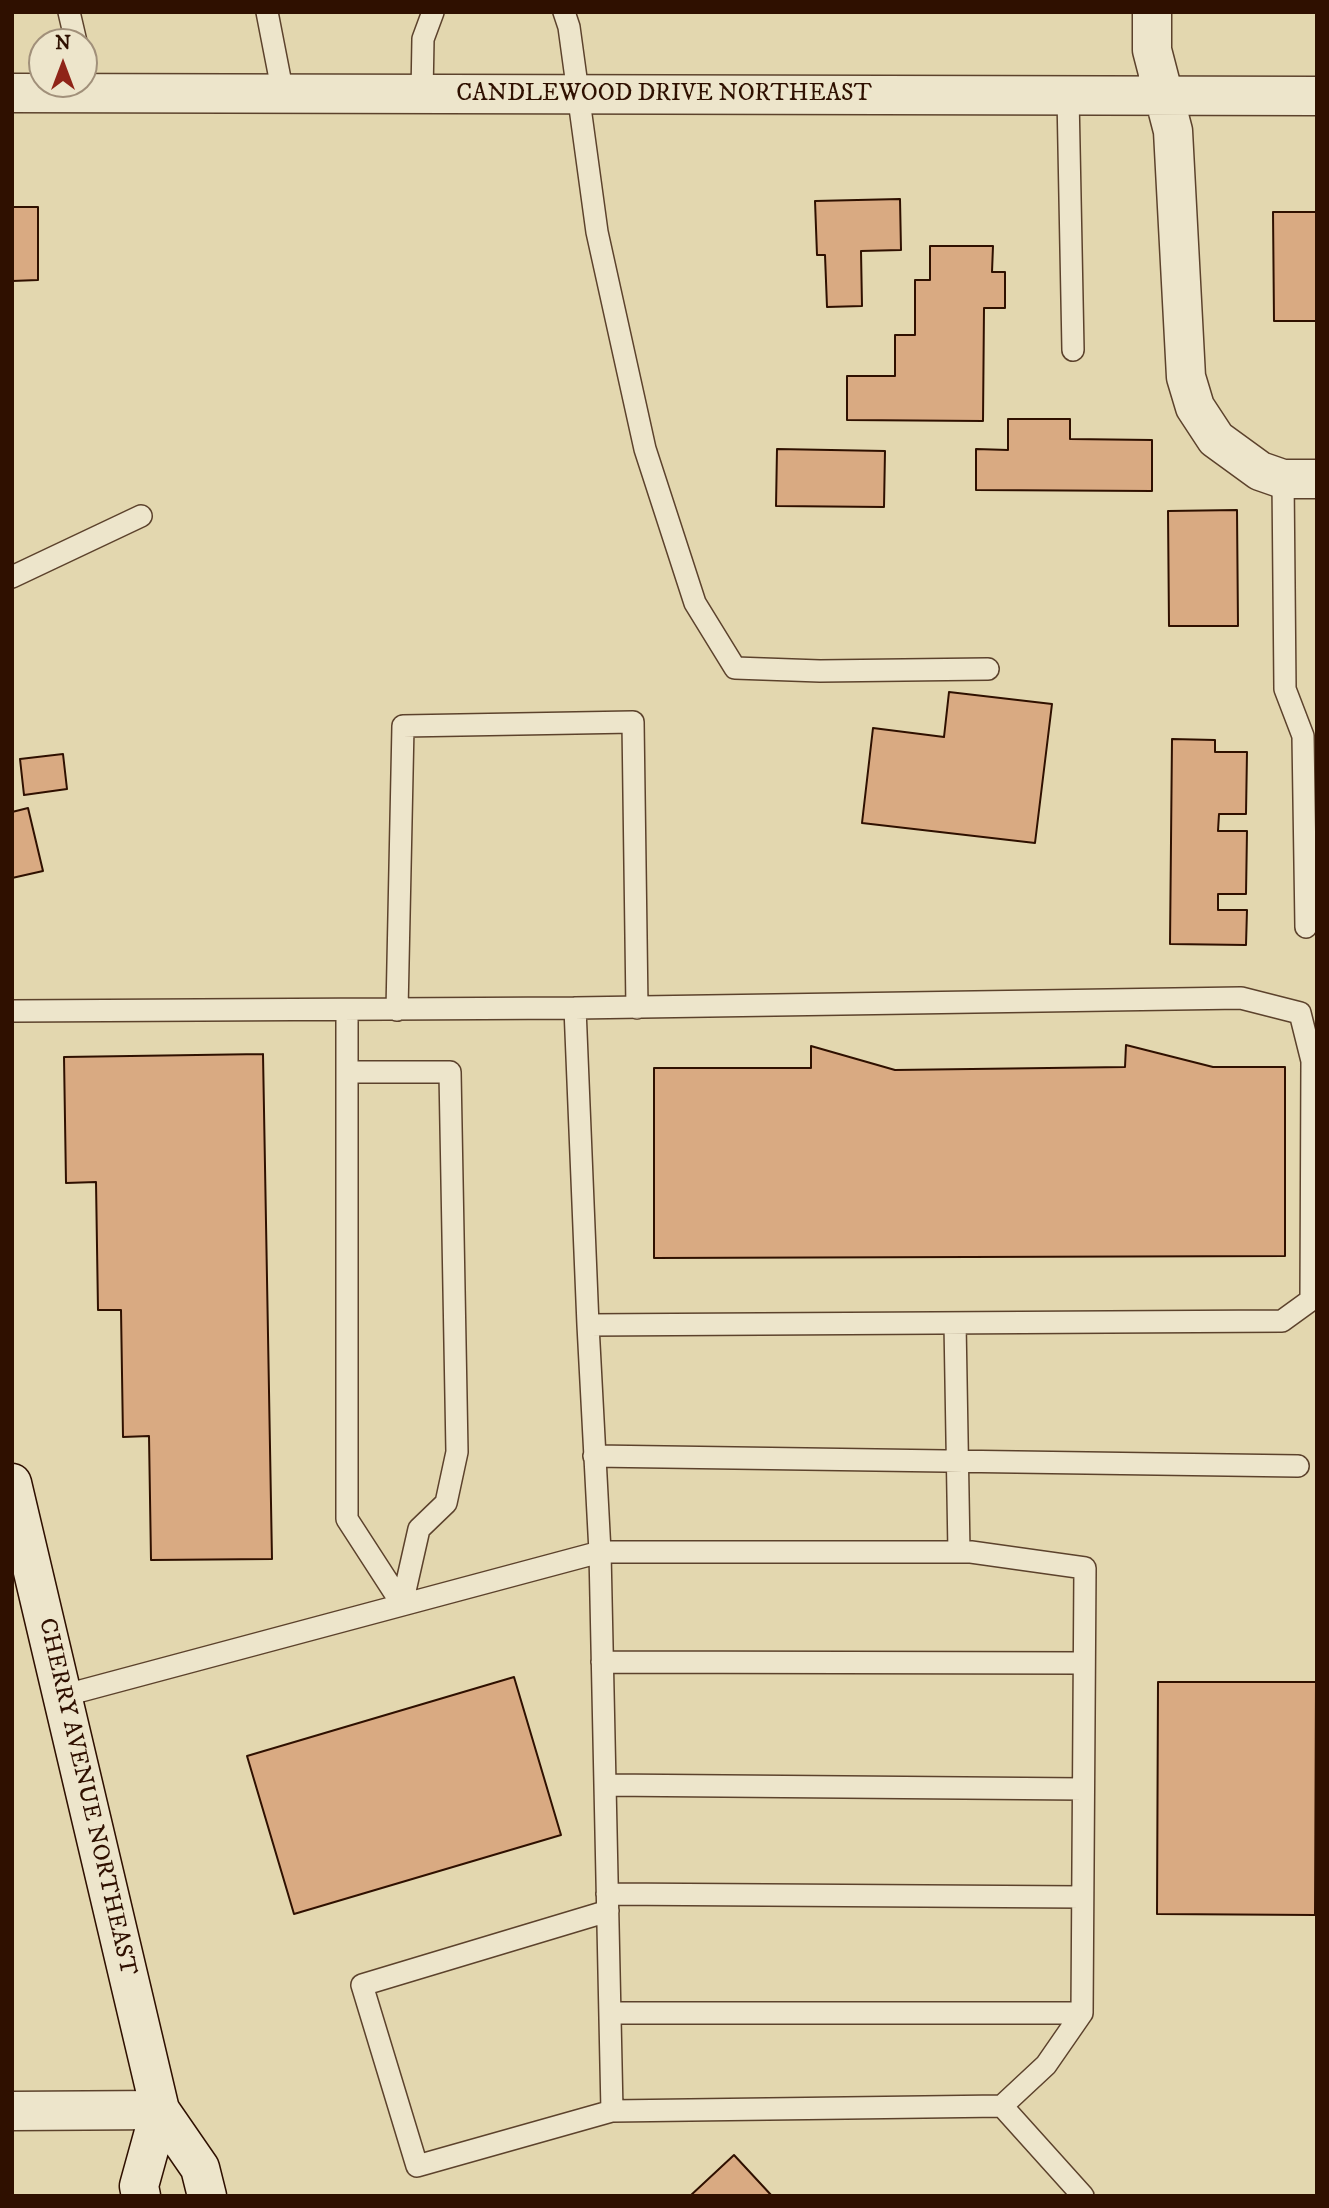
<!DOCTYPE html>
<html>
<head>
<meta charset="utf-8">
<style>
  body { margin:0 }
  #map { position:relative; width:1329px; height:2208px; overflow:hidden; background:#e3d7af; font-family:"IM FELL DW Pica",serif }
  canvas { display:block }
  .frame { position:absolute; inset:0; border:14px solid #2f1000; pointer-events:none }
  .north { position:absolute; left:28px; top:28px; width:70px; height:70px; box-sizing:border-box; background:#ede5cb; border:2px solid #a1907a; border-radius:50%; rotate:0deg; font-size:19px; font-weight:700; line-height:28px; text-align:center; color:#2f1000 }
  .north::after { content:''; display:block; margin:auto; width:24px; height:32px; background:#8f2418; clip-path:polygon(50% 0,100% 100%,50% 72%,0 100%) }
</style>
</head>
<body>
<div id="map">
<canvas width="1329" height="2208"></canvas>
<div class="frame"></div>
<div class="north">N</div>
</div>
<script>
const g = document.querySelector('canvas').getContext('2d');
g.lineJoin = 'round';
function fill(path, color) { g.fillStyle = color; g.fill(path, 'evenodd'); }
const poly = rows => new Path2D(rows.map(r => 'M' + r).join(''));
function strokePath(path, color, width, dash) { g.strokeStyle = color; g.lineWidth = width; g.lineCap = dash ? 'butt' : 'round'; g.setLineDash(dash || []); g.stroke(path); }
function label(font, color, halo, rows, align = 'center') {
  g.font = font + ' "IM FELL DW Pica",serif'; g.lineWidth = 5; g.setLineDash([]); g.textBaseline = 'middle'; g.strokeStyle = halo; g.fillStyle = color; for (const [text, x, y, turn = 0] of rows) {
    g.save(); g.translate(x, y); g.rotate((+turn || 0) * Math.PI / 180); g.textAlign = isNaN(turn) ? turn : align; if (halo) g.strokeText(text, 0, 0); g.fillText(text, 0, 0); g.restore();
  }
}
const building = poly([
  [900,199,901,250,861,251,862,306,827,307,825,255,817,255,815,201,900,199],
  [12,207,38,207,38,280,12,281,12,207],
  [1273,212,1317,212,1317,321,1274,321,1273,212],
  [930,246,993,246,992,272,1005,272,1005,308,984,308,983,421,847,420,847,376,895,376,895,335,915,335,915,280,930,280,930,246],
  [1008,419,1070,419,1070,439,1152,440,1152,491,976,490,976,449,1008,450,1008,419],
  [777,449,885,451,884,507,776,506,777,449],
  [1237,510,1238,626,1169,626,1168,511,1237,510],
  [949,692,1052,704,1035,843,862,823,873,728,944,737,949,692],
  [1172,739,1215,740,1215,752,1247,752,1246,814,1219,814,1218,831,1247,831,1246,894,1218,894,1218,910,1247,910,1246,945,1170,944,1172,739],
  [63,754,67,789,24,795,20,759,63,754],
  [28,808,43,871,12,878,12,812,28,808],
  [1126,1045,1213,1067,1285,1067,1285,1256,654,1258,654,1068,811,1068,811,1046,895,1070,1125,1067,1126,1045],
  [263,1054,272,1559,151,1560,149,1436,123,1437,121,1310,98,1310,96,1182,66,1183,64,1057,263,1054],
  [514,1677,561,1835,294,1914,247,1756,514,1677],
  [1158,1682,1316,1682,1315,1915,1157,1914,1158,1682],
  [734,2155,772,2196,690,2196,734,2155]
]);
fill(building, '#d9aa82');
strokePath(building, '#2f1000', 2);
const service = poly([
  [69,12,76,42],
  [267,12,283,94],
  [564,12,569,27,597,232,645,449,695,603,735,668,820,671,988,669],
  [422,94,423,39,433,12],
  [1068,96,1073,350],
  [1283,479,1285,689,1303,736,1306,927],
  [12,577,141,516],
  [347,1010,347,1519,402,1604],
  [397,1010,403,726,633,722,637,1008],
  [12,1011,575,1008],
  [347,1072,450,1072,457,1452,446,1503,419,1529,402,1604],
  [955,1323,959,1552],
  [594,1456,1298,1466],
  [600,1552,971,1552,1085,1568,1082,2013,1046,2065,1002,2106,612,2111,600,1552],
  [602,1662,1084,1663],
  [62,1696,600,1552,588,1325,575,1008,1241,998,1300,1013,1312,1061,1311,1300,1282,1321,588,1325],
  [605,1785,1083,1789],
  [607,1894,1082,1897],
  [608,1911,362,1985,417,2166,612,2111],
  [610,2013,1082,2013],
  [1002,2106,1083,2196]
]);
const minor = poly([
  [1152,12,1152,50,1173,131,1186,377,1195,407,1216,439,1260,471,1283,479,1317,479],
  [12,93,1317,96]
]);
const tertiary = poly([
  [12,2111,160,2110]
]);
const secondary = poly([
  [12,1483,160,2110,200,2168,207,2196],
  [141,2196,139,2186,160,2110]
]);
strokePath(service, '#5c422c', 24);
strokePath(minor, '#5c422c', 41);
strokePath(tertiary, '#5c422c', 41);
strokePath(secondary, '#2f1000', 41);
strokePath(service, '#ede5cb', 21);
strokePath(minor, '#ede5cb', 38);
strokePath(tertiary, '#ede5cb', 38);
strokePath(secondary, '#ede5cb', 38);
label('24px', '#2f1000', '#ede5cb', [
  ["CANDLEWOOD DRIVE NORTHEAST",664,95],
  ["CHERRY AVENUE NORTHEAST",86,1797,77]
]);
</script>
</body>
</html>
